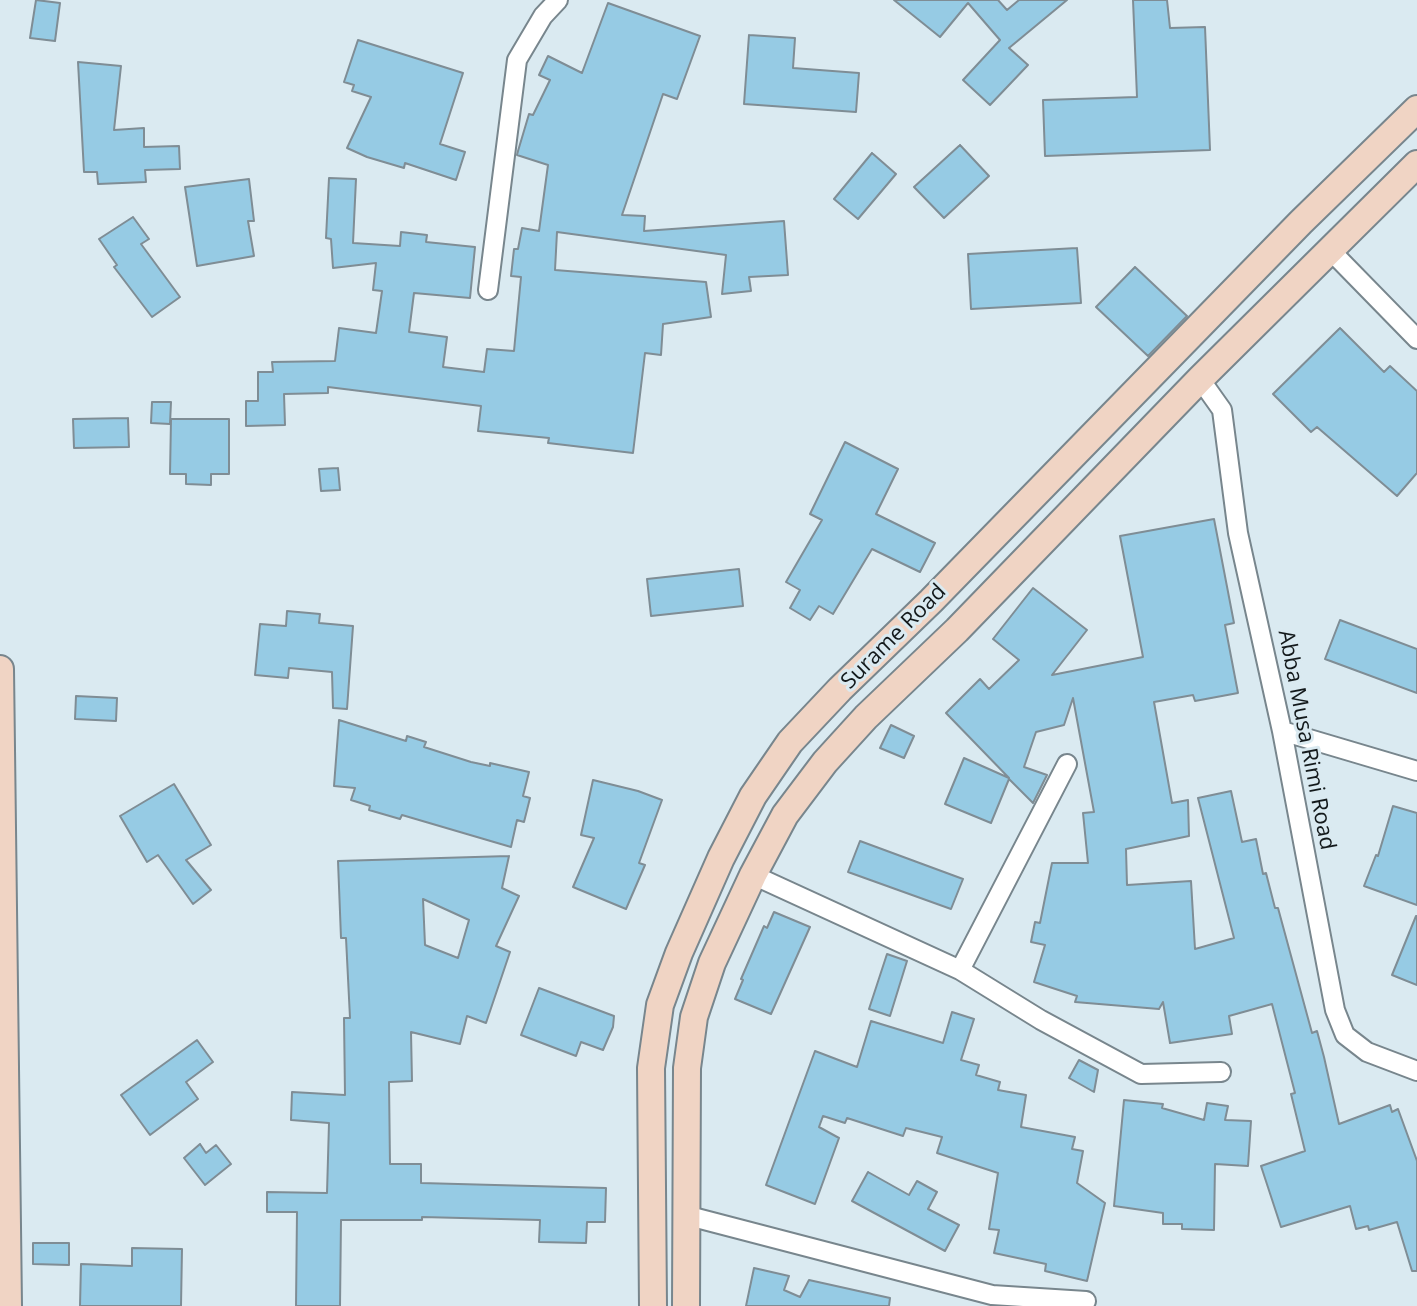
<!DOCTYPE html>
<html>
<head>
<meta charset="utf-8">
<style>
  body { margin:0 }
  canvas { display:block; background:#daeaf1 }
</style>
</head>
<body>
<canvas width="1417" height="1306"></canvas>
<script>
const g = document.querySelector('canvas').getContext('2d');
g.lineJoin = 'round';
function fill(path, color) { g.fillStyle = color; g.fill(path, 'evenodd'); }
const poly = rows => new Path2D(rows.map(r => 'M' + r).join(''));
function strokePath(path, color, width, dash) { g.strokeStyle = color; g.lineWidth = width; g.lineCap = dash ? 'butt' : 'round'; g.setLineDash(dash || []); g.stroke(path); }
function label(font, color, halo, rows, align = 'center') {
  g.font = font + ' "Open Sans",sans-serif'; g.lineWidth = 6; g.setLineDash([]); g.textBaseline = 'middle'; g.strokeStyle = halo; g.fillStyle = color; for (const [text, x, y, turn = 0] of rows) {
    g.save(); g.translate(x, y); g.rotate((+turn || 0) * Math.PI / 180); g.textAlign = isNaN(turn) ? turn : align; if (halo) g.strokeText(text, 0, 0); g.fillText(text, 0, 0); g.restore();
  }
}
const building = poly([
  [36,0,60,3,55,41,30,38,36,0],
  [894,0,998,0,1007,10,1019,0,1067,0,1009,48,1028,65,990,105,963,80,1000,40,968,3,940,37,894,0],
  [1133,0,1167,0,1170,28,1205,27,1210,150,1045,156,1043,100,1137,97,1133,0],
  [608,3,700,36,677,99,663,94,622,215,645,216,644,231,784,221,788,275,749,277,751,291,722,294,726,255,557,232,555,270,706,282,711,317,663,324,661,355,645,353,633,453,548,443,549,438,478,431,481,406,328,387,328,393,284,394,285,425,246,426,246,401,258,401,258,372,273,372,272,362,335,361,339,328,376,333,382,291,373,290,376,263,333,268,331,239,326,238,329,178,356,179,353,243,400,246,401,232,427,235,426,242,475,247,470,298,414,293,409,332,447,337,443,367,484,372,487,349,514,351,521,277,511,276,514,249,518,249,522,228,539,231,548,165,517,155,518,151,529,114,533,115,550,80,539,75,548,56,582,73,608,3],
  [749,35,795,38,793,68,859,73,856,112,744,104,749,35],
  [358,40,463,73,440,144,465,152,456,180,405,163,404,168,367,157,347,148,371,97,352,91,354,85,344,82,358,40],
  [78,62,121,66,114,130,144,128,144,147,179,146,180,169,145,170,146,182,98,184,97,172,84,172,78,62],
  [960,145,989,176,944,218,914,187,960,145],
  [872,153,896,174,858,219,834,199,872,153],
  [249,179,254,221,248,221,254,256,197,266,185,187,249,179],
  [133,217,149,239,141,244,180,297,152,317,114,267,117,265,99,239,133,217],
  [1077,248,1081,303,971,309,968,254,1077,248],
  [1135,267,1187,316,1148,356,1096,307,1135,267],
  [1340,328,1384,372,1390,366,1417,391,1417,473,1397,496,1317,427,1311,432,1273,394,1340,328],
  [152,402,171,402,170,424,151,423,152,402],
  [128,418,129,447,74,448,73,419,128,418],
  [171,419,229,419,229,474,211,474,211,485,186,484,186,474,170,474,171,419],
  [845,442,898,469,876,514,935,543,920,572,872,549,833,614,819,606,810,620,790,608,800,590,786,582,822,520,810,514,845,442],
  [338,468,340,490,321,491,319,469,338,468],
  [1214,519,1234,623,1225,625,1238,693,1195,701,1193,695,1154,702,1172,803,1188,800,1189,836,1126,849,1127,885,1191,881,1195,949,1234,938,1198,798,1231,791,1242,842,1256,839,1263,874,1266,873,1275,908,1278,908,1312,1033,1317,1031,1324,1057,1339,1124,1390,1105,1392,1112,1398,1109,1417,1161,1417,1271,1412,1271,1397,1222,1369,1230,1368,1226,1356,1229,1350,1206,1281,1227,1261,1166,1305,1151,1291,1094,1295,1093,1272,1004,1229,1016,1232,1034,1170,1043,1163,1002,1159,1009,1075,1002,1077,996,1034,982,1045,945,1031,942,1035,922,1040,923,1052,863,1088,863,1083,813,1094,812,1073,698,1064,725,1036,732,1024,767,1047,775,1033,803,1009,779,991,823,945,804,964,758,1009,778,946,713,980,679,989,689,1019,660,993,639,1033,588,1087,630,1052,675,1143,657,1120,536,1214,519],
  [739,569,743,606,651,616,647,579,739,569],
  [287,611,320,614,319,623,353,626,347,709,333,708,332,672,289,668,288,678,255,675,260,624,286,626,287,611],
  [1340,620,1417,649,1417,693,1325,659,1340,620],
  [76,696,117,698,116,721,75,719,76,696],
  [339,720,406,741,407,736,426,742,424,747,471,762,490,766,490,763,529,772,523,796,530,798,524,822,517,820,511,847,402,815,400,819,369,810,370,806,351,800,355,788,334,786,339,720],
  [891,725,914,736,904,758,880,748,891,725],
  [593,780,638,791,662,800,639,863,645,865,626,909,573,887,594,838,581,835,593,780],
  [174,784,211,845,186,860,211,890,193,904,158,855,147,862,120,816,174,784],
  [1393,806,1417,813,1417,905,1364,886,1376,855,1378,856,1393,806],
  [860,841,963,879,951,909,848,872,860,841],
  [509,856,502,888,519,896,496,946,510,952,486,1023,467,1016,460,1044,411,1032,412,1081,389,1082,390,1164,421,1164,421,1183,606,1188,605,1222,587,1222,586,1243,539,1242,540,1220,422,1217,422,1220,341,1220,340,1306,296,1306,297,1212,267,1212,267,1192,327,1193,329,1123,291,1120,292,1092,345,1095,344,1018,350,1018,346,938,341,938,338,861,509,856],
  [423,899,469,920,458,958,425,945,423,899],
  [774,912,810,927,771,1014,735,999,743,980,741,979,764,926,767,928,774,912],
  [1416,916,1417,916,1417,985,1392,975,1416,916],
  [887,954,907,961,890,1016,869,1009,887,954],
  [539,988,614,1016,613,1027,603,1050,581,1042,576,1056,521,1035,539,988],
  [952,1012,974,1019,961,1060,979,1065,976,1075,1000,1082,998,1090,1026,1095,1021,1127,1075,1137,1072,1149,1083,1151,1077,1183,1105,1203,1087,1281,1045,1271,1046,1264,994,1253,999,1230,989,1229,998,1173,937,1153,942,1137,906,1128,903,1136,847,1118,845,1123,823,1116,819,1127,839,1138,815,1204,766,1185,815,1051,857,1067,871,1021,943,1043,952,1012],
  [197,1040,213,1062,186,1082,198,1099,150,1135,121,1095,197,1040],
  [1079,1060,1098,1070,1094,1092,1069,1078,1079,1060],
  [1124,1100,1163,1104,1162,1108,1204,1120,1207,1103,1228,1106,1225,1120,1251,1121,1248,1166,1215,1164,1214,1230,1182,1229,1182,1224,1163,1224,1163,1213,1114,1206,1124,1100],
  [200,1144,206,1153,216,1145,231,1164,205,1185,184,1158,200,1144],
  [868,1172,909,1195,917,1181,937,1192,928,1209,959,1225,945,1251,852,1201,868,1172],
  [33,1243,69,1243,69,1265,33,1264,33,1243],
  [132,1248,182,1249,181,1306,80,1306,81,1264,132,1266,132,1248],
  [754,1268,789,1276,784,1290,800,1297,809,1280,890,1298,889,1306,746,1306,754,1268]
]);
fill(building, '#96cbe4');
strokePath(building, '#7f8d95', 2);
const street = poly([
  [1331,251,1417,339],
  [488,290,517,60,543,16,558,0],
  [1200,379,1222,410,1238,533,1282,731,1335,1010,1345,1035,1367,1052,1417,1071],
  [1282,731,1417,771],
  [753,875,960,970,1041,1020,1141,1074,1221,1072],
  [960,970,1067,764],
  [685,1215,992,1295,1086,1301]
]);
const secondary = poly([
  [0,669,8,1306],
  [653,1306,651,1068,660,1005,679,953,721,858,753,796,790,742,840,689,931,601,1301,222,1417,109],
  [686,1306,687,1068,694,1017,712,963,753,875,785,815,825,762,866,717,957,630,1200,379,1417,164]
]);
strokePath(street, '#78868d', 22);
strokePath(secondary, '#78868d', 30);
strokePath(street, '#fff', 18);
strokePath(secondary, '#f0d4c4', 26);
label('22px', '#13191b', '#daeaf1', [
  ["Surame Road",894,637,-45],
  ["Abba Musa Rimi Road",1306,740,79]
]);
</script>
</body>
</html>
